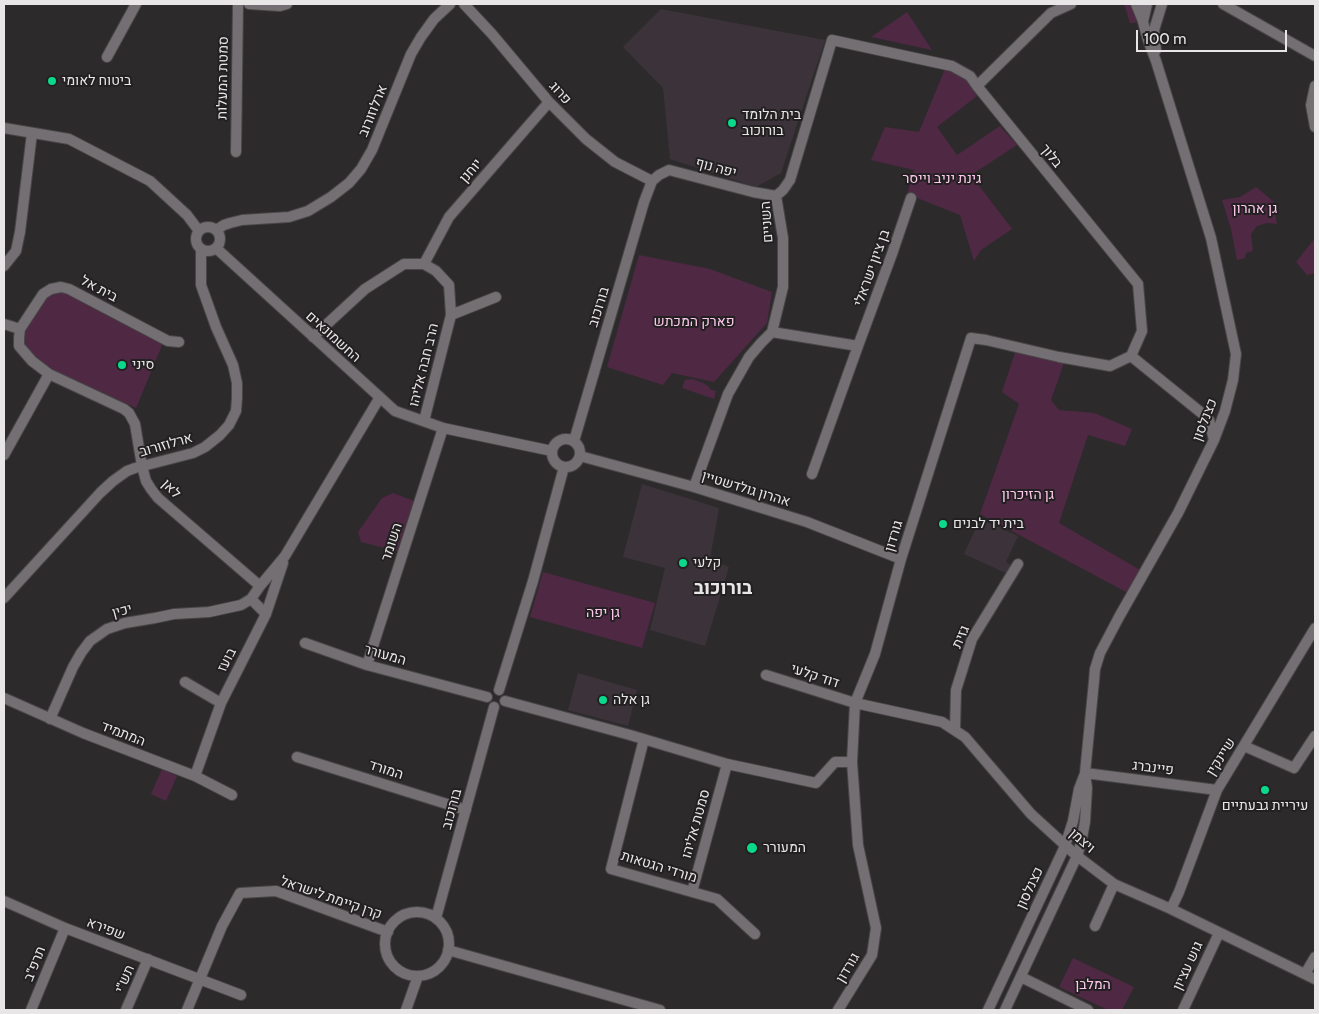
<!DOCTYPE html>
<html>
<head>
<meta charset="utf-8">
<style>
  body { margin:0 }
  #map { position:relative; width:1319px; height:1014px; overflow:hidden; background:#2d2a2c; font-family:Cabin,sans-serif }
  canvas { display:block }
  .frame { position:absolute; inset:0; border:5px solid #e8e6e7; pointer-events:none }
  .scale { position:absolute; left:1136px; top:30px; width:151px; height:22px; box-sizing:border-box; border:2px solid #e8e6e7; border-top:0; padding-left:6px; font-size:15px; line-height:18px; white-space:nowrap; color:#e8e6e7; -webkit-text-stroke:4px #232022; paint-order:stroke }
</style>
</head>
<body>
<div id="map">
<canvas width="1319" height="1014"></canvas>
<div class="frame"></div>
<div class="scale">100 m</div>
</div>
<script>
const g = document.querySelector('canvas').getContext('2d');
g.lineJoin = 'round';
function fill(path, color) { g.fillStyle = color; g.fill(path, 'evenodd'); }
const poly = rows => new Path2D(rows.map(r => 'M' + r).join(''));
function strokePath(path, color, width, dash) { g.strokeStyle = color; g.lineWidth = width; g.lineCap = dash ? 'butt' : 'round'; g.setLineDash(dash || []); g.stroke(path); }
function label(font, color, halo, rows, align = 'center') {
  g.font = font + ' Cabin,Heebo,sans-serif'; g.lineWidth = 4; g.setLineDash([]); g.textBaseline = 'middle'; g.strokeStyle = halo; g.fillStyle = color; for (const [text, x, y, turn = 0] of rows) {
    g.save(); g.translate(x, y); g.rotate((+turn || 0) * Math.PI / 180); g.textAlign = isNaN(turn) ? turn : align; if (halo) g.strokeText(text, 0, 0); g.fillText(text, 0, 0); g.restore();
  }
}
fill(poly([
  [661,9,825,40,781,173,756,187,670,159,663,88,623,47],
  [642,484,719,508,710,559,729,567,705,646,650,630,665,568,623,557],
  [980,519,1018,536,1006,562,1012,566,1008,574,964,554],
  [578,673,637,690,628,726,568,710]
]), '#3b3339');
fill(poly([
  [1124,4,1147,4,1143,22,1130,23],
  [907,12,932,50,871,37],
  [945,69,967,78,977,96,937,127,957,155,1000,126,1017,145,971,175,1012,229,981,250,974,261,960,215,907,194,914,170,871,160,885,127,919,132],
  [1256,187,1273,201,1277,224,1267,223,1257,226,1251,234,1253,251,1246,253,1245,258,1237,260,1231,229,1222,200,1240,197],
  [1315,238,1315,273,1307,275,1296,262],
  [639,255,710,269,772,292,767,323,714,382,672,373,663,385,607,367],
  [68,291,163,343,136,408,51,369,27,350,24,341,26,326,45,296],
  [1026,349,1064,363,1051,400,1059,410,1094,413,1132,429,1125,446,1088,435,1059,523,1142,571,1128,593,980,514,1019,404,1002,392,1015,353],
  [693,379,703,383,708,386,711,390,716,391,714,399,682,388,685,380],
  [393,493,414,501,397,551,361,542,358,532,382,498],
  [543,572,655,603,642,648,530,617],
  [162,769,177,776,166,801,151,794],
  [1073,958,1134,987,1122,1010,1108,1010,1059,987]
]), '#4f2844');
const minor = poly([
  [249,4,280,6,287,4],
  [464,4,492,34,549,102,586,139,615,162,652,181],
  [1136,4,1143,21],
  [1223,4,1315,56],
  [1156,50,1154,30,1162,4],
  [107,57,136,4],
  [977,86,1051,13,1071,4],
  [1315,86,1311,105,1315,127],
  [4,128,69,139,150,181,187,215,199,231],
  [236,152,238,4],
  [776,196,783,190,790,180,832,40,952,66,970,76,977,86,1138,284,1142,331,1131,356],
  '196 239a12 12 0 1 1 24 0a12 12 0 1 1-24 0Z',
  [216,230,224,225,230,223,242,220,289,217,308,211,331,197,349,183,361,169,372,150,411,54,421,37,434,19,450,4],
  [216,248,395,411,443,428,552,451],
  [424,264,449,217,549,102],
  [4,266,16,251,20,232,32,133],
  [451,315,496,297],
  [4,324,20,329,19,338,19,346,32,361,49,374,124,409,129,413,135,424,142,466,146,481,151,489,158,498,260,586],
  [20,329,43,294,51,289,61,287,69,289,168,341,179,342],
  [772,332,858,346],
  [313,337,365,289,404,264,424,264,436,271,449,285,451,315,424,421],
  [1131,356,1204,415,1209,420,1214,440],
  '552 453a14 14 0 1 1 28 0a14 14 0 1 1-28 0Z',
  [574,441,644,202,652,181,659,175,669,170,753,192,776,196],
  [4,455,49,374],
  [580,456,694,487,807,522,901,559],
  [812,474,858,346,892,254,911,198],
  [694,487,728,394,749,357,761,343,772,332,783,287,783,238,776,196],
  [4,598,100,493,113,481,127,471,135,468,193,453,205,447,220,435,229,425,236,411,237,398,237,383,233,365,216,327,201,285,201,250],
  [251,599,266,614],
  [305,643,367,665,487,697],
  [367,665,443,428],
  [766,675,855,703,942,722,965,737,1031,814,1077,856,1114,884,1171,909,1315,979],
  [185,682,221,703],
  [499,690,533,581,564,467],
  [4,698,83,733,195,776,232,795],
  [505,701,630,735,727,764,816,783,835,762,852,762],
  [50,719,73,667,81,653,90,641,107,629,125,623,155,618,174,614,209,612,241,605,251,599,260,586,285,556,380,397],
  [955,730,956,690,972,639,1018,564],
  [644,739,611,869,717,899,755,934],
  [1244,746,1294,768,1315,736],
  [297,757,466,810],
  [1085,773,1217,790],
  [195,776,221,703,266,614,283,563],
  [692,892,727,764],
  [4,901,65,928,241,995],
  [1171,909,1179,892,1217,790,1315,628],
  '385 944a32 32 0 1 1 64 0a32 32 0 1 1-64 0Z',
  [436,918,494,707],
  [1095,926,1114,884],
  [448,950,660,1010],
  [1305,974,1315,957],
  [1021,977,1088,1010],
  [31,1010,65,928],
  [126,1010,148,959],
  [187,1010,222,926,240,893,276,891,388,932],
  [406,1010,418,976],
  [838,1010,872,955,876,928,858,845,852,762,855,703,875,654,901,559,971,338,986,340,1059,357,1110,366,1131,356],
  [988,1010,1065,846,1073,821,1079,789,1084,776],
  [1005,1010,1077,856,1081,843,1085,822,1087,788,1085,773,1094,681,1095,669,1100,653,1119,617,1178,513,1214,440,1225,411,1233,380,1236,354,1211,238,1156,61,1148,40,1143,22,1147,4],
  [1183,1010,1219,933]
]);
strokePath(minor, '#484647', 12);
strokePath(minor, '#736f72', 10);
for (const [x, y, r, color] of [
  [52,81,5,"#0ad98b"],
  [732,123,5,"#0ad98b"],
  [122,365,5,"#0ad98b"],
  [943,524,5,"#0ad98b"],
  [683,563,5,"#0ad98b"],
  [603,700,5,"#0ad98b"],
  [1265,790,5,"#0ad98b"],
  [752,848,6,"#0ad98b"]
]) { const dot = new Path2D(); dot.arc(x, y, r, 0, 2 * Math.PI); g.fillStyle = color; g.fill(dot); strokePath(dot, '#232022', 2); }
label('14px', '#e8e6e7', '#232022', [
  ["סמטת המעלות",223,78,-89],
  ["פרוג",560,93,48],
  ["ארלוזורוב",373,111,-68],
  ["בלוך",1051,156,51],
  ["יפה נוף",716,168,15],
  ["יוחנן",471,171,-49],
  ["השניים",767,222,-94],
  ["בן ציון ישראלי",872,268,-70],
  ["בית אל",99,289,28],
  ["בורוכוב",599,307,-73],
  ["החשמונאים",333,337,42],
  ["הרב חבה אליהו",424,365,-76],
  ["כצנלסון",1205,420,-69],
  ["ארלוזורוב",166,445,-16],
  ["לאן",171,489,45],
  ["אהרון גולדשטיין",746,489,17],
  ["גורדון",894,536,-73],
  ["השומר",392,542,-72],
  ["יכין",122,611,-15],
  ["גזית",961,637,-66],
  ["המעורר",385,655,16],
  ["בועז",227,660,-63],
  ["דוד קלעי",815,676,18],
  ["המתמיד",123,734,21],
  ["שיינקין",1221,757,-58],
  ["פיינברג",1153,768,7],
  ["המורד",386,770,18],
  ["בורוכוב",452,809,-75],
  ["סמטת אליהו",696,824,-74],
  ["ויצמן",1082,841,41],
  ["מורדי הגטאות",659,867,17],
  ["כצנלסון",1030,888,-65],
  ["קרן קיימת לישראל",331,898,19],
  ["שפירא",106,929,21],
  ["תרפ\"ב",35,964,-68],
  ["גוש עציון",1188,966,-65],
  ["גורדון",848,968,-59],
  ["תש\"י",125,979,-67]
]);
label('14px', '#e8e6e7', '#232022', [
  ["ביטוח לאומי",62,81],
  ["בית הלומד",742,115],
  ["בורוכוב",742,131],
  ["סיני",132,365],
  ["בית יד לבנים",953,524],
  ["קלעי",693,563],
  ["גן אלה",613,700],
  ["עיריית גבעתיים",1265,806,"center"],
  ["המעורר",763,848]
], 'left');
label('14px', '#ffc9ed', '#232022', [
  ["גינת יניב וייסר",942,179],
  ["גן אהרון",1255,209],
  ["פארק המכתש",694,322],
  ["גן הזיכרון",1028,495],
  ["גן יפה",603,613],
  ["המלבן",1093,985]
]);
label('bold 19px', '#e8e6e7', '#232022', [
  ["בורוכוב",723,588]
]);
</script>
</body>
</html>
